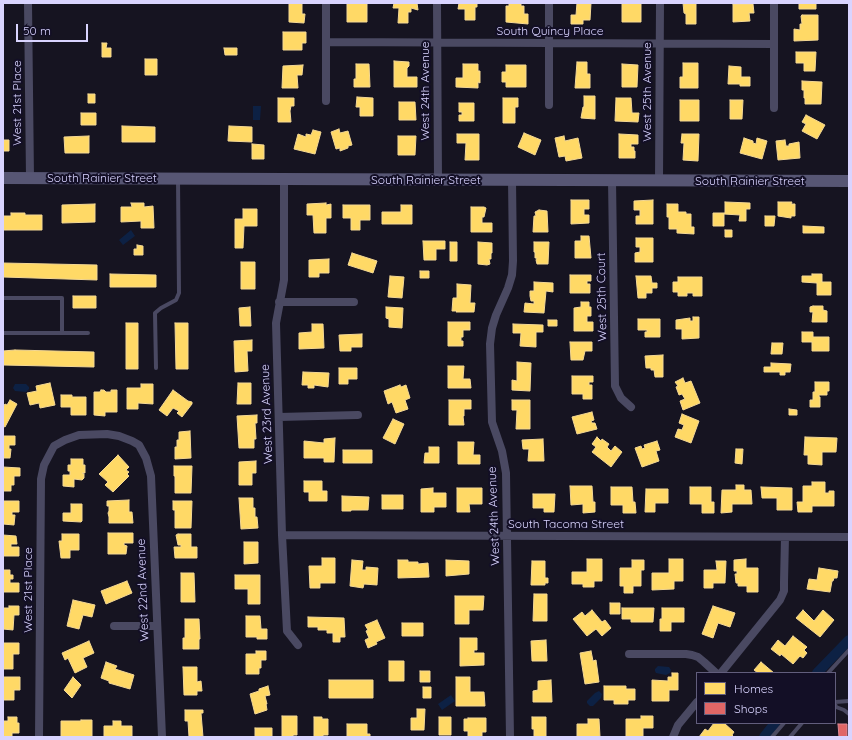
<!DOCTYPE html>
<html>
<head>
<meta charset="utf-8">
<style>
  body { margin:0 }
  #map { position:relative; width:852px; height:740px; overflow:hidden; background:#161421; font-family:Quicksand,sans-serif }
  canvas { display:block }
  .frame { position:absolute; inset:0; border:4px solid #d9d4ff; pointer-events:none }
  .legend { position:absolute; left:696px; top:672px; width:140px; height:52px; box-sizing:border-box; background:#130f26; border:1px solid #625e7d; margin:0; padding:5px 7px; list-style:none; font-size:12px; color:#d9d4ff }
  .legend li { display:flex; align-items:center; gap:8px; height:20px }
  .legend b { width:20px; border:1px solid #625e7d }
  .scale { position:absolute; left:16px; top:24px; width:72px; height:18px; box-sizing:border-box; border:2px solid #d9d4ff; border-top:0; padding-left:5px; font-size:12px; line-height:14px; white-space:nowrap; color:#d9d4ff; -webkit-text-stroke:3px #130f26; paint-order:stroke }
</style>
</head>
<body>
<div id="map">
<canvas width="852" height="740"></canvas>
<div class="frame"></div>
<ul class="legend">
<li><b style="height:11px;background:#ffd966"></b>Homes</li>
<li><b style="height:11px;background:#e06666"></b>Shops</li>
</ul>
<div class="scale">50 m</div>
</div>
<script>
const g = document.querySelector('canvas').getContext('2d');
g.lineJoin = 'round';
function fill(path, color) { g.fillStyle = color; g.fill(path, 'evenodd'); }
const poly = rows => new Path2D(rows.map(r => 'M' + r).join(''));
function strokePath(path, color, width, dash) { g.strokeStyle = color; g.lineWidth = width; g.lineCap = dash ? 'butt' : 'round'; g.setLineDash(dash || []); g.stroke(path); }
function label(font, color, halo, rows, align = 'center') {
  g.font = font + ' Quicksand,sans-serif'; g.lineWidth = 4; g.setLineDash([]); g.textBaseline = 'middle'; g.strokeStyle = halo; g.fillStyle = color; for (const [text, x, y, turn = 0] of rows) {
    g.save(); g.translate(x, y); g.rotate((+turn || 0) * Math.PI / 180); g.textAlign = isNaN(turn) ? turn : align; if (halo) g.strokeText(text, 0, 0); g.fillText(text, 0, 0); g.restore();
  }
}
fill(poly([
  [253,106,261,106,260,120,253,120],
  [131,230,135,236,123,245,119,240],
  [15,384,26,384,29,387,29,389,26,392,15,391,13,388],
  [658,666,669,667,671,670,670,673,666,675,656,673,655,671,655,669],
  [599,691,602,694,601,698,593,706,590,706,587,703,587,701,595,693],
  [451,695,455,701,442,710,438,704]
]), '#0d2144');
const homes = poly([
  [289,3,302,3,302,14,305,14,304,23,289,22,289,3],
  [347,3,367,3,367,22,347,22,347,3],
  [394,3,417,3,418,10,411,8,411,12,408,12,408,23,398,23,399,8,393,8,394,3],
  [459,3,477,3,477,7,475,7,475,20,465,20,465,9,458,9,459,3],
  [509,3,521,3,521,6,524,6,524,14,528,14,528,24,506,22,506,6,509,6,509,3],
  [577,3,591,3,590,20,583,20,583,24,571,24,571,15,576,15,577,3],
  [622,3,641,3,641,22,622,22,622,3],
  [683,3,696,3,696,24,686,24,686,14,684,13,683,3],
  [799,3,816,3,816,9,799,9,799,3],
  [733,4,753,4,754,13,749,13,750,21,733,22,733,4],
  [802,15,818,15,818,40,794,41,794,29,800,30,800,24,802,24,801,16,802,15],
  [283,32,306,32,306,43,302,43,302,50,283,50,283,32],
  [102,43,107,43,106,48,111,48,111,57,102,57,102,43],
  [224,48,237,48,237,55,225,55,224,48],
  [796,52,816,52,815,71,804,71,804,63,796,63,796,52],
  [145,59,157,59,157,75,145,75,145,59],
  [394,61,409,62,409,66,407,68,407,77,417,77,417,87,394,87,394,61],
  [577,62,587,62,587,74,590,74,590,88,575,88,577,62],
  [683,63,698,63,698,88,680,88,680,77,683,77,683,63],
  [356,64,369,64,370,87,354,87,354,79,356,79,356,64],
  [463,64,478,64,478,71,480,71,480,83,478,82,478,88,456,87,456,78,463,78,463,64],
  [622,64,638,65,637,87,622,87,622,64],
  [303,65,302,75,297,75,298,88,282,88,283,66,303,65],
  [506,65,526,65,526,87,506,87,506,82,502,82,502,72,506,72,506,65],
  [729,66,741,67,741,77,750,77,750,86,740,86,740,84,728,84,729,66],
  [802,81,822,82,821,104,805,104,805,98,804,98,804,90,802,90,802,81],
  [88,94,95,94,95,103,88,103,88,94],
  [584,96,595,96,595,119,581,118,583,107,584,107,584,96],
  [357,97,373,98,373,116,360,116,360,107,356,107,357,97],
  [278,98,294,98,294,106,291,106,290,111,291,122,278,122,278,98],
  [503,98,518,98,518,107,515,107,515,123,503,123,503,98],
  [616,98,631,98,632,113,639,113,638,122,615,121,616,98],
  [680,100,699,100,699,121,680,121,680,100],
  [730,100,743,100,742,119,730,119,730,100],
  [399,102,415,102,416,120,399,120,399,102],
  [459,103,474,103,474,121,459,121,459,115,462,115,462,112,459,112,459,103],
  [81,113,96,113,96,125,81,125,81,113],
  [806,115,825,125,817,139,802,131,806,124,802,122,806,115],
  [122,126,155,127,155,142,122,142,122,126],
  [229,126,252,127,252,142,228,141,229,126],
  [339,129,340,133,348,131,352,145,348,146,348,148,340,151,340,148,336,149,331,132,339,129],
  [313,130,321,132,315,154,294,149,298,134,306,137,306,134,311,135,313,130],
  [524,133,541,140,535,155,518,147,524,133],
  [457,134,479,134,479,160,465,160,466,143,457,143,457,134],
  [619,134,638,135,638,144,631,144,631,147,634,147,634,151,635,151,635,158,619,158,619,134],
  [682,134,699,134,698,161,683,160,684,143,681,143,682,134],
  [89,136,89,153,65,153,64,137,89,136],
  [398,136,416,136,415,155,398,155,398,136],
  [564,136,565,141,578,138,582,158,566,161,565,156,559,157,555,138,564,136],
  [744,138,753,141,753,143,756,144,757,138,767,141,762,159,740,153,744,138],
  [3,140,9,140,9,151,3,151,3,140],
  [785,140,786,146,789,146,789,144,799,142,800,158,778,160,776,141,785,140],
  [252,144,264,145,264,159,252,159,252,144],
  [571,200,589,200,589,209,584,209,584,215,589,215,589,223,571,224,571,200],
  [653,200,653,224,636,224,636,216,640,216,640,210,634,210,634,201,653,200],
  [725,202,750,203,750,209,746,209,746,221,739,221,740,215,724,214,724,226,713,226,713,213,725,213,725,202],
  [778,202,792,202,791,204,795,204,795,216,791,216,791,218,778,216,778,202],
  [131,203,144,203,144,207,153,206,154,228,141,228,141,221,121,222,121,207,132,207,131,203],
  [326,203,326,205,331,204,331,218,326,218,326,233,314,233,313,215,307,215,307,204,326,203],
  [95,204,95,222,62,223,62,205,95,204],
  [667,204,678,204,678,212,686,212,686,214,691,214,691,227,694,227,694,234,677,233,677,229,669,229,669,217,667,217,667,204],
  [343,205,370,205,370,220,360,220,360,230,351,230,351,218,343,218,343,205],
  [401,205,412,205,412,224,382,224,382,212,401,212,401,205],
  [471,207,484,207,486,208,484,217,482,217,482,223,492,223,492,232,471,232,471,207],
  [243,209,257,209,257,226,244,226,243,248,235,248,235,219,243,219,243,209],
  [539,210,547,211,548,232,533,232,534,216,536,216,535,212,539,210],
  [11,213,25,213,25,215,42,215,42,230,3,230,3,216,11,216,11,213],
  [765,216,775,216,774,226,765,226,765,216],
  [803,226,824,227,824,233,803,233,803,226],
  [725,230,732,230,732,237,725,237,725,230],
  [581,236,589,236,591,258,575,258,575,241,581,241,581,236],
  [636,238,653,238,653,262,635,262,635,253,640,252,640,247,636,247,636,238],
  [423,241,445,241,445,249,436,249,436,260,424,260,423,241],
  [450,242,457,242,457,261,450,261,450,242],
  [478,242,492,243,492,253,491,253,491,259,489,259,490,264,487,265,478,264,478,242],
  [534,242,549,242,548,264,537,264,536,260,537,258,535,258,535,252,534,252,534,242],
  [137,245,143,246,143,255,134,255,134,249,137,249,137,245],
  [352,253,377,261,373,273,348,265,352,253],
  [329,259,329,273,319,273,319,277,309,277,309,260,329,259],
  [241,262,255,262,255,289,241,289,241,262],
  [3,263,97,265,97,280,3,277,3,263],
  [420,271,429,271,429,278,420,278,420,271],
  [110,274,156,275,156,287,110,287,110,274],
  [812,274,822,274,822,282,831,282,831,295,817,295,817,283,802,282,802,276,812,276,812,274],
  [570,275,591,275,591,281,587,281,587,284,590,284,590,293,570,293,570,275],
  [390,276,404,277,402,298,388,297,390,276],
  [636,276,651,276,652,283,657,283,657,288,652,288,652,293,646,293,646,298,638,298,636,276],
  [678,277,702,277,702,296,693,296,693,293,687,293,687,296,678,296,678,292,673,292,673,282,678,282,678,277],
  [534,282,553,283,553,292,546,291,544,313,524,312,525,303,534,304,534,301,531,301,530,296,530,291,534,291,534,282],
  [457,284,471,285,470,303,475,303,474,312,456,312,457,311,452,311,453,298,457,298,457,284],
  [73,296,96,296,96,308,73,308,73,296],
  [581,302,589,302,589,307,591,307,591,316,587,316,587,322,593,322,593,331,574,331,574,308,581,307,581,302],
  [813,306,823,306,823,310,827,311,827,322,812,322,813,312,810,312,810,307,813,306],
  [250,307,251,326,240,326,239,308,250,307],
  [386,307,403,308,402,328,389,327,389,319,386,318,386,307],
  [693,317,699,317,699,338,682,339,682,329,676,329,676,320,690,318,690,321,693,321,693,317],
  [638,319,660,319,660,337,645,337,645,332,647,332,647,330,638,330,638,319],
  [548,320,557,320,557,326,548,326,548,320],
  [448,322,470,322,470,330,463,330,463,337,461,337,461,341,463,341,463,346,448,346,448,322],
  [126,323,138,323,138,369,126,369,126,323],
  [175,323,188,323,188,369,176,369,175,323],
  [312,324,323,324,324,348,299,349,299,333,312,332,312,324],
  [513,324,543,325,543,332,536,332,536,347,520,346,521,333,513,333,513,324],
  [802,332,813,332,813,337,829,337,829,351,812,351,812,342,802,342,802,332],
  [362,334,362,347,351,347,351,351,340,351,339,335,362,334],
  [252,340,252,351,247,351,248,371,235,372,234,341,252,340],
  [570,342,592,342,592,351,585,351,583,360,571,360,570,342],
  [772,343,783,343,782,354,771,354,772,343],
  [15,350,94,352,94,367,3,365,3,351,15,350],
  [663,355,663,377,655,377,654,370,651,370,651,368,646,368,645,356,663,355],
  [517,362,531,363,530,391,512,390,512,380,517,381,517,362],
  [771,363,791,364,790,372,785,372,785,375,780,375,780,372,764,372,764,367,771,367,771,363],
  [448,366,464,366,463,379,470,379,471,388,448,388,448,366],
  [339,368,357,368,357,379,348,379,348,384,339,384,339,368],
  [303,372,329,373,328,387,314,385,314,388,308,388,308,385,302,385,303,372],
  [572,376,593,376,593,382,589,382,589,385,592,385,592,399,583,399,583,394,572,394,572,376],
  [683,378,685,383,691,381,700,403,683,410,680,401,685,399,682,394,679,395,676,387,678,386,675,382,683,378],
  [815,382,829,382,829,391,827,391,827,395,819,395,819,397,820,397,820,407,810,407,810,400,813,400,813,392,815,392,815,382],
  [50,383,55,405,40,408,39,403,30,405,27,393,37,391,36,386,50,383],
  [238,383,251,383,251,404,237,404,238,383],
  [141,384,153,384,153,404,138,403,138,409,127,409,127,388,141,388,141,384],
  [400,385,401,387,406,385,410,398,405,400,408,409,396,413,392,402,388,404,384,391,400,385],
  [101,390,104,390,106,392,111,392,111,390,117,390,117,412,105,412,105,416,94,415,94,392,100,392,101,390],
  [173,390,188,401,192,402,192,404,182,417,177,413,179,411,173,408,167,416,159,410,173,390],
  [61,395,72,395,72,397,86,397,86,415,71,415,71,407,61,407,61,395],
  [10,400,17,404,5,427,3,426,3,407,5,404,7,405,10,400],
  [449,400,471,400,471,409,464,409,464,416,463,416,464,425,449,425,449,400],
  [512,400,530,400,530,429,516,429,517,410,512,410,512,400],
  [789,409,797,410,797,415,789,415,789,409],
  [592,412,594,420,591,421,592,423,595,423,597,429,577,434,572,417,592,412],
  [682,414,699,421,691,443,675,437,678,429,682,430,684,425,679,423,682,414],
  [257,415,257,423,255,423,256,439,254,439,254,448,239,448,237,416,257,415],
  [393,419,404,424,395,444,383,438,393,419],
  [190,431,191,458,175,459,175,447,177,447,177,440,179,440,179,432,190,431],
  [3,436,15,436,15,445,9,445,9,449,11,449,10,458,3,458,3,436],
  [597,437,601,441,602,439,609,444,607,447,611,451,615,446,622,452,611,467,592,452,596,447,592,444,597,437],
  [805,437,837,438,836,452,822,452,822,465,808,464,808,455,804,455,805,437],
  [335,438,334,462,324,462,324,458,304,458,304,441,324,443,324,439,335,438],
  [543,439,544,461,528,461,529,449,523,449,522,440,543,439],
  [657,441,660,450,656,451,659,461,642,467,635,448,641,446,642,449,645,448,644,445,657,441],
  [458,442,474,442,473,455,480,455,480,464,458,464,458,442],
  [429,447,439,447,439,463,424,463,425,453,429,453,429,447],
  [736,449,743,449,742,464,735,463,736,449],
  [343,450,372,450,372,463,343,463,343,450],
  [118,455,129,467,126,470,129,472,127,474,129,476,113,492,105,485,108,482,99,474,118,455],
  [71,459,83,459,83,465,85,465,85,473,82,473,84,474,84,478,82,480,74,479,74,487,63,486,63,475,70,475,70,471,68,471,68,465,71,465,71,459],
  [256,461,256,473,252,473,252,485,239,485,239,462,256,461],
  [174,466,192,466,191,493,175,493,175,476,174,476,174,466],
  [3,467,20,468,20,476,14,476,14,485,11,485,11,491,3,491,3,467],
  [304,481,322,481,322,491,327,491,327,501,309,501,309,492,304,492,304,481],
  [812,482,825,482,825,493,829,493,829,491,834,491,834,506,812,506,812,512,798,512,797,502,803,502,803,486,812,486,812,482],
  [736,485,744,485,744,490,751,490,752,504,732,504,732,512,721,513,722,490,736,490,736,485],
  [570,486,592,486,593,502,595,502,595,512,583,513,583,504,571,505,570,486],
  [611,487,632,487,633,502,635,502,636,513,623,513,623,505,611,505,611,487],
  [690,487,711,487,711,502,714,502,714,513,702,513,702,504,690,504,690,487],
  [761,487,792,488,792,510,777,510,777,498,762,498,761,487],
  [433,488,433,493,446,493,446,507,434,507,434,512,421,512,421,489,433,488],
  [457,488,482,488,482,504,469,504,470,512,457,512,457,488],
  [646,489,668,489,668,503,655,503,655,512,645,512,646,489],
  [533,494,555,494,554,512,544,512,544,508,533,508,533,494],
  [382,495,403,495,403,509,382,509,382,495],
  [342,496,369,497,368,510,351,510,351,511,342,511,342,496],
  [239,498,253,498,253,508,255,508,255,517,257,517,258,528,241,529,239,498],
  [129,500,129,512,132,512,133,523,109,523,109,517,108,513,109,511,109,506,107,506,107,501,129,500],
  [3,501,19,501,19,512,12,512,12,515,15,515,14,525,3,524,3,501],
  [173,501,192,501,191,528,175,528,175,510,173,510,173,501],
  [71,504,82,504,82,521,81,522,63,521,63,513,71,513,71,504],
  [108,533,133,533,133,543,124,543,124,545,127,546,126,554,108,554,108,533],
  [62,534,79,534,79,550,70,550,70,558,61,558,59,541,62,541,62,534],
  [178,534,191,534,191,547,197,547,197,558,175,558,174,547,181,547,181,545,178,545,176,535,178,534],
  [3,535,16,536,17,544,11,544,11,547,19,547,19,556,3,556,3,535],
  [244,542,258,542,258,563,244,564,244,542],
  [322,558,335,558,335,583,320,583,320,588,310,588,309,566,322,566,322,558],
  [587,559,602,559,602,581,594,581,594,587,583,587,583,584,572,584,572,572,587,572,587,559],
  [669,559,683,559,683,581,674,581,674,589,652,590,652,573,669,573,669,559],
  [746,559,746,568,758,568,758,592,747,592,747,586,738,586,738,583,736,583,735,574,737,574,737,571,734,571,734,560,746,559],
  [352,560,363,561,362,570,366,570,366,567,378,568,377,585,364,584,363,588,350,586,352,560],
  [398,560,408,560,408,562,418,562,418,564,428,563,429,577,398,578,398,560],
  [446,560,469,561,469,574,446,576,446,560],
  [632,560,644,560,644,570,641,570,641,586,633,586,633,593,624,593,624,586,620,586,620,568,632,568,632,560],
  [532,561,545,561,545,578,548,578,548,583,545,583,545,585,531,585,532,561],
  [716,561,726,561,725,583,713,583,713,588,704,588,704,570,717,570,716,561],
  [819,568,838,571,837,578,834,578,833,581,832,581,830,592,807,589,809,579,817,580,819,568],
  [3,570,10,570,10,575,13,575,13,579,10,579,10,583,19,583,19,592,3,592,3,570],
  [181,573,194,573,195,602,181,602,181,573],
  [235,575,260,575,260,604,248,604,248,589,235,589,235,575],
  [127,581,132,593,106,604,101,591,127,581],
  [534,594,547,594,547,621,533,621,534,594],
  [455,596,484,596,483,610,469,610,469,624,455,624,455,596],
  [73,600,95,605,92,617,83,615,79,629,67,626,73,600],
  [610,603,620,603,620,614,610,614,610,603],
  [9,606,19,606,19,615,14,615,13,630,3,629,3,608,9,608,9,606],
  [713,606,735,613,730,627,718,623,713,638,702,634,713,606],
  [622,608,654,608,653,622,631,622,631,619,622,619,622,608],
  [662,608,684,608,684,622,671,622,671,631,660,631,660,619,662,619,662,608],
  [592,610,602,622,605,620,611,628,602,636,596,629,587,636,573,619,582,612,585,616,592,610],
  [803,610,814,621,823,610,834,620,820,637,796,618,803,610],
  [246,616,260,616,261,629,267,629,267,639,257,639,257,637,246,637,246,616],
  [308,617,344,618,345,637,340,637,340,642,333,642,333,633,327,633,327,630,318,630,318,627,308,627,308,617],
  [185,619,199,619,200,639,199,639,199,649,183,649,183,638,185,638,185,619],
  [377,620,385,638,376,642,377,644,368,648,365,640,369,638,366,631,368,630,365,625,377,620],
  [402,623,423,623,423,636,402,636,402,623],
  [793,636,807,647,804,650,807,653,803,658,800,656,793,664,781,654,780,656,771,649,778,640,785,646,793,636],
  [460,638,477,638,477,650,474,650,474,653,484,653,484,665,460,666,460,638],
  [546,640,547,661,532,661,531,641,546,640],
  [89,641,94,653,83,658,87,667,75,673,68,658,65,660,62,653,89,641],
  [3,643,19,643,19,654,13,654,13,669,3,669,3,643],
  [256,651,266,651,266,660,261,660,261,668,259,668,259,674,246,674,246,654,256,654,256,651],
  [591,651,593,661,596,660,599,682,585,684,580,653,591,651],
  [389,661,404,661,404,681,389,681,389,661],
  [106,662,117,666,115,669,134,675,130,689,109,683,109,681,101,678,106,662],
  [761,662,774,673,758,673,754,670,761,662],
  [183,667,197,667,197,682,201,681,202,691,197,691,197,695,184,695,183,667],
  [420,671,430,671,430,682,420,682,420,671],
  [672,673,678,673,678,690,669,690,669,701,652,701,652,680,668,681,668,677,672,677,672,673],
  [3,677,20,677,20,690,14,690,14,700,3,700,3,677],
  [73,677,81,685,72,698,64,690,73,677],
  [456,677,470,677,470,692,484,692,485,706,456,706,456,677],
  [329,680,373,680,373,698,329,698,329,680],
  [551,680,552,702,533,702,533,691,538,690,538,681,551,680],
  [268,686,270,695,265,696,267,704,266,704,267,710,255,714,250,694,259,691,259,689,268,686],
  [604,686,626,686,626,689,635,689,635,700,628,700,628,704,614,704,614,700,604,700,604,686],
  [423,687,431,687,431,698,423,698,423,687],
  [417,709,425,709,424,730,411,730,411,718,417,718,417,709],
  [185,710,203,710,203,713,201,713,203,737,189,737,188,721,185,721,185,710],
  [282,716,297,716,297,735,293,735,293,737,282,737,282,716],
  [641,716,653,716,653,728,643,728,643,737,626,737,626,719,641,719,641,716],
  [8,717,17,717,17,723,19,723,19,733,12,733,12,737,3,737,3,721,8,721,8,717],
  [314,717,322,717,322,719,328,719,328,735,323,735,323,737,314,737,314,717],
  [439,717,451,717,451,735,439,735,439,717],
  [532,717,546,717,546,737,534,737,534,729,532,729,532,717],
  [468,718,486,718,486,732,482,732,482,737,468,737,468,731,464,731,464,719,468,719,468,718],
  [588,719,599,719,600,737,577,737,577,724,588,724,588,719],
  [81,720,92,720,92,737,61,737,61,721,81,721,81,720],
  [113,721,121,721,121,726,132,726,132,737,104,737,104,726,113,726,113,721],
  [714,723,724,723,734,732,732,735,734,737,699,737,705,729,708,731,714,723],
  [347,724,367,724,367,734,370,734,370,737,347,737,347,724],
  [255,728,272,728,272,737,255,737,255,728]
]);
fill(homes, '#ffd966');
strokePath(homes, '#f4d894', 1);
const shops = poly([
  [838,724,847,724,847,737,839,737,838,724]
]);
fill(shops, '#e06666');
strokePath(shops, '#de8794', 1);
strokePath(poly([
  [817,673,849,640],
  [764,737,775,723]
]), '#0d2144', 10);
strokePath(poly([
  [3,298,62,298,62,333],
  [3,333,88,333],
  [156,368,155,313,161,308,176,300,179,293,178,179],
  [828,673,849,650],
  [835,702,849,701],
  [835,704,836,707,844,710,849,714],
  [772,737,784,723],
  [790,737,802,723]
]), '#4a4962', 4);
strokePath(poly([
  [28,3,30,178],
  [437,3,438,180],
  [774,3,774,108],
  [326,42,774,44],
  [326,101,326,3],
  [549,105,549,3],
  [284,179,284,280,276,323,282,535,287,631,298,645],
  [612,180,615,386,621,398,631,407],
  [659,180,660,3],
  [279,302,354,302],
  [279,417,358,415],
  [282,535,849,537],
  [114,626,157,626],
  [629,654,686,654,692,655,698,657,704,662,716,673],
  [721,673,780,600,784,591,784,582,785,537],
  [39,737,41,479,44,465,54,446,65,440,79,435,107,434,119,436,132,441,139,445,146,458,151,476,162,737],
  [510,737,506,473,502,451,492,422,490,344,492,328,496,315,508,288,512,275,513,261,512,180],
  [673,737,678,725,697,702]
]), '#4a4962', 8);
strokePath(poly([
  [3,178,849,181]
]), '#575674', 12);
label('12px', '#d9d4ff', '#130f26', [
  ["South Quincy Place",550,31],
  ["West 24th Avenue",425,91,-90],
  ["West 25th Avenue",647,92,-90],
  ["West 21st Place",17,103,-90],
  ["South Rainier Street",102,178],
  ["South Rainier Street",426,180],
  ["South Rainier Street",750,181],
  ["West 25th Court",602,297,-91],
  ["West 23rd Avenue",267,414,-92],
  ["West 24th Avenue",494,516,-92],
  ["South Tacoma Street",566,524],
  ["West 21st Place",28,590,-90],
  ["West 22nd Avenue",143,590,-92]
]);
</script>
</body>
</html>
